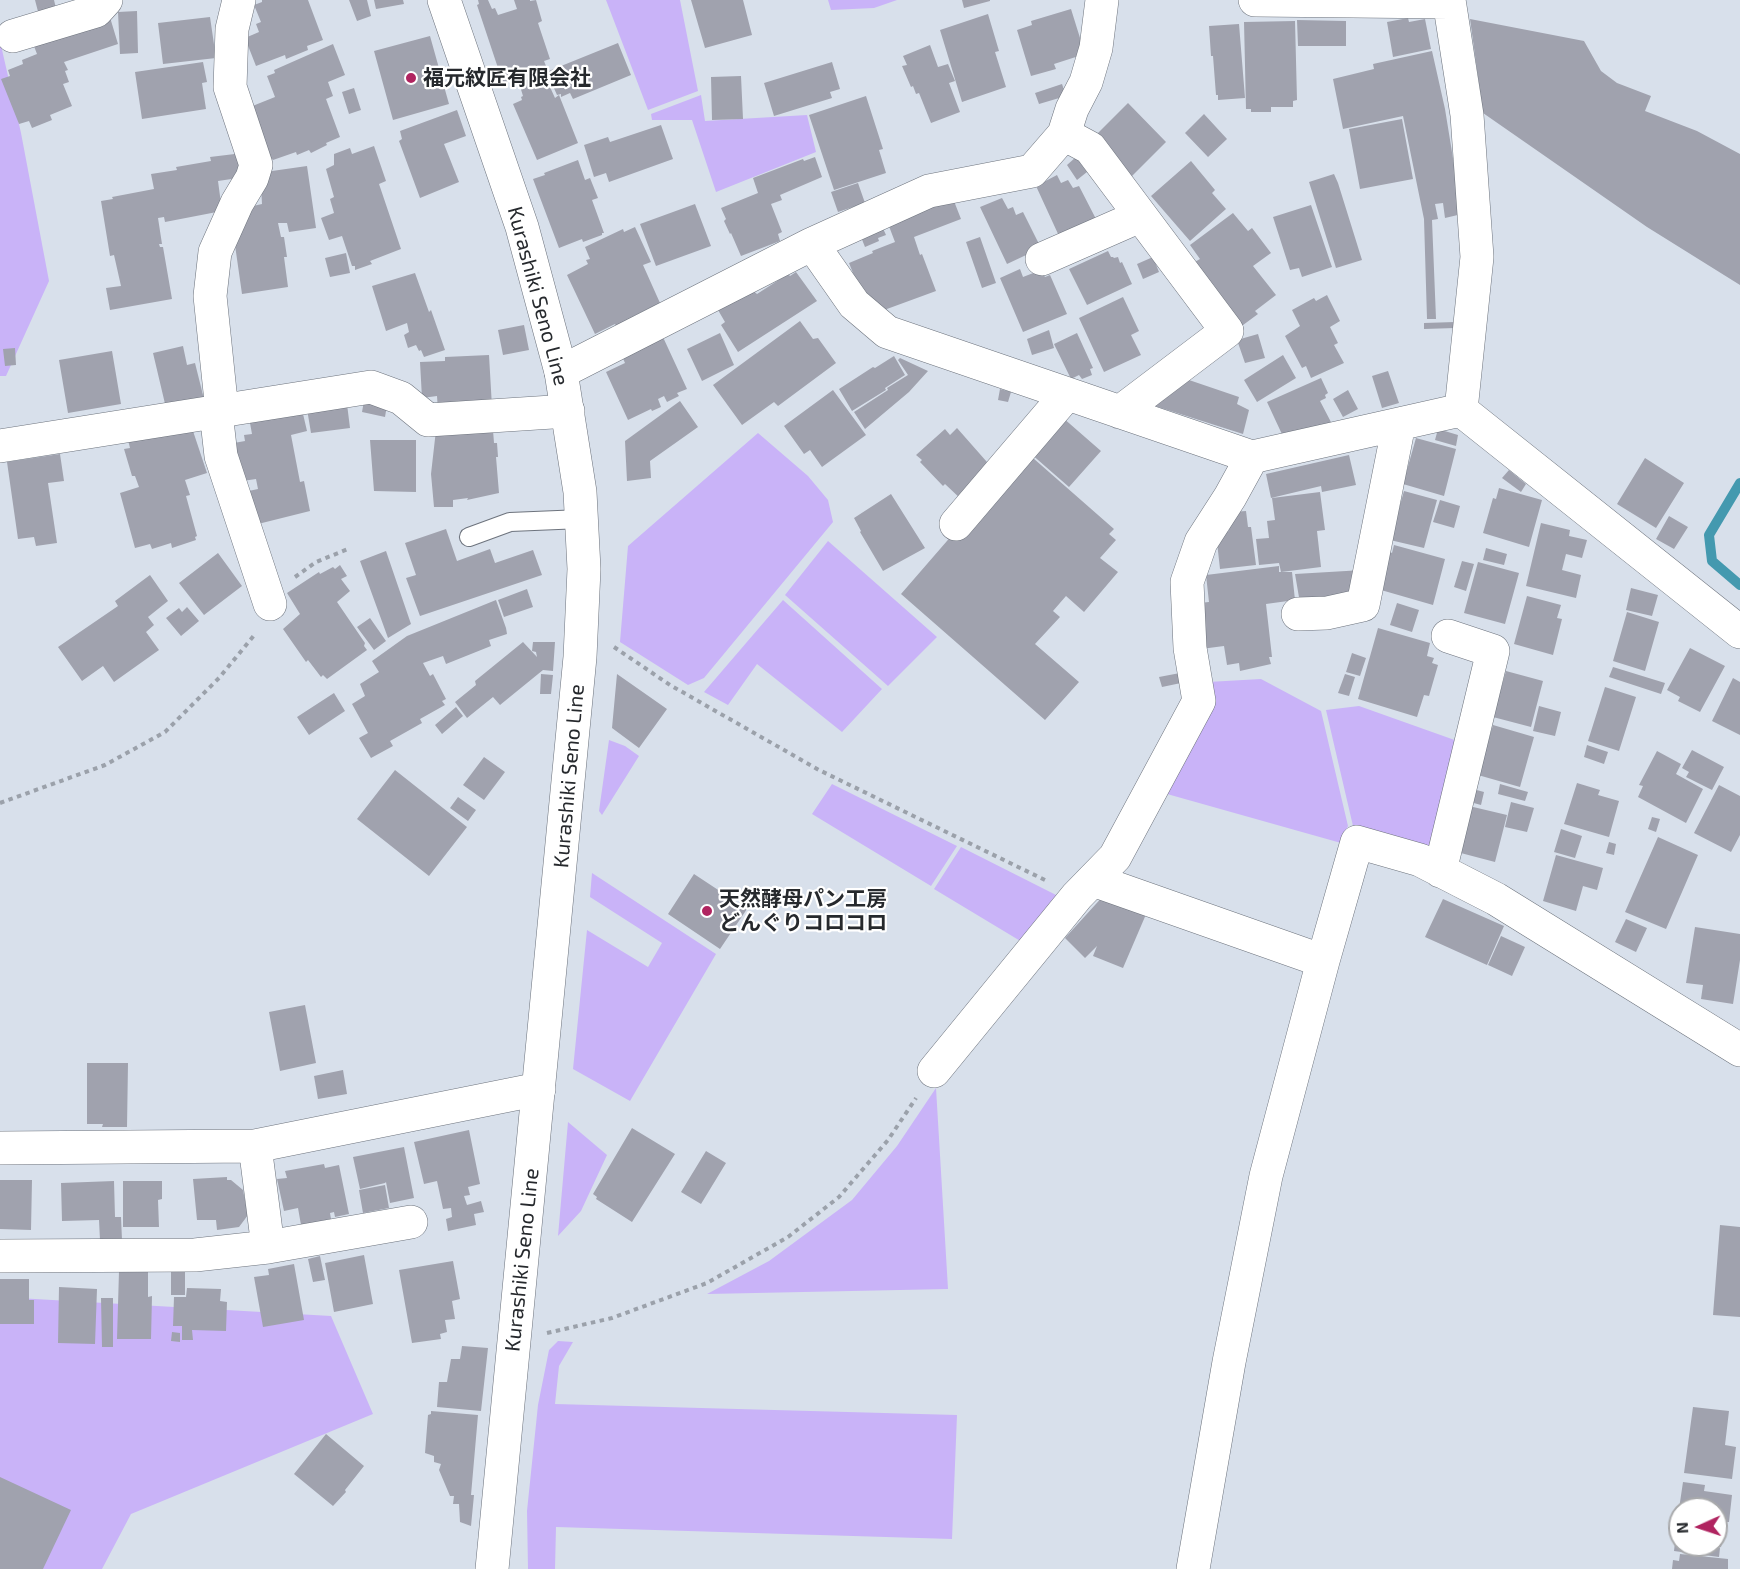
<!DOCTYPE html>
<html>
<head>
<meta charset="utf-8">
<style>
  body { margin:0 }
  #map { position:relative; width:1740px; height:1569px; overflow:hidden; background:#d8e0eb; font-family:"Exo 2",sans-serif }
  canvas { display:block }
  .north { position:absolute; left:1668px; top:1497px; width:60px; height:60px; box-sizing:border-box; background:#fff; border:2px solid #a8a9ab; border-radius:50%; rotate:267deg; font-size:16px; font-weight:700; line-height:24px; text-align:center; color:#26292d }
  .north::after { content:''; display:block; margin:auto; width:21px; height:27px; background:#b02460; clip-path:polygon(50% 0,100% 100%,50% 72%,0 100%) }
</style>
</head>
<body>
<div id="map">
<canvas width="1740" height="1569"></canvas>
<div class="north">N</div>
</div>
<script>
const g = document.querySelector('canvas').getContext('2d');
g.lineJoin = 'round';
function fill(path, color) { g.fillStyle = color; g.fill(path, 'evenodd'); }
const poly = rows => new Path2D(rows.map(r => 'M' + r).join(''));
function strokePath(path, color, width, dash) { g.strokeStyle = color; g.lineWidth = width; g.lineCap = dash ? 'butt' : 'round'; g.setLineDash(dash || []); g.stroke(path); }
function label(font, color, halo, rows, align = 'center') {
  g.font = font + ' "Exo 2","Noto Sans JP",sans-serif'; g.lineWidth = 4.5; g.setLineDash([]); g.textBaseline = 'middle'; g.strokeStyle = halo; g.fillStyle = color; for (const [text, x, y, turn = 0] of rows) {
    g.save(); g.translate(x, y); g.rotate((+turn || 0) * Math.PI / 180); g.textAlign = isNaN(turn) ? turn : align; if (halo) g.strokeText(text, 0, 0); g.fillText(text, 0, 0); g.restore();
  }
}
fill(poly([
  [606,0,680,0,698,91,648,110],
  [828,0,897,0,874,8,831,10],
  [0,41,21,133,49,281,6,376,0,376],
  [701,95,705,121,807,115,816,152,716,192,692,120,652,120,651,114],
  [758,433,808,476,828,500,833,522,704,678,688,685,620,642,628,546],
  [828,541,937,637,888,686,785,595],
  [783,600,882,689,842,732,757,664,728,705,704,692],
  [1261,679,1321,711,1348,826,1341,843,1160,792,1208,682],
  [1359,706,1463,743,1433,849,1353,826,1326,710],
  [609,740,625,746,639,756,602,815,599,811],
  [832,784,957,846,931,886,812,814],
  [961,847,1064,899,1027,945,934,889],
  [592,873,716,954,630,1101,573,1069,587,930,648,967,662,943,590,897],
  [936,1088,948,1289,707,1294,769,1261,852,1200,897,1146],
  [568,1122,607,1155,581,1211,558,1236],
  [0,1297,331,1316,373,1414,131,1514,102,1569,0,1569],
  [558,1341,573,1342,559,1366,555,1404,957,1415,952,1539,556,1527,555,1569,528,1569,527,1511,538,1405,549,1350]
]), '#c9b3f8');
strokePath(poly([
  [1740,483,1709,535,1712,561,1740,585]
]), '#4499af', 10);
fill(poly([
  [35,0,54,0,59,21,42,27],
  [262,0,308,0,323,40,307,46,308,50,286,59,285,55,256,66,245,38,259,32,256,24,261,22,254,5,262,2],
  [349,0,367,0,371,16,357,21],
  [374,0,403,0,404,4,376,9],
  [478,0,488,0,492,9,495,8,498,15,517,9,514,0,530,0,530,1,536,0,542,21,538,23,550,59,544,61,546,66,530,71,530,67,523,69,524,76,503,83,477,5,479,4],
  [691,0,743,0,752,35,705,48],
  [962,0,990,0,990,1,964,8],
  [1071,9,1085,54,1054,64,1056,69,1031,76,1017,30,1032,25,1031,21],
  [137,11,138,53,120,54,118,12],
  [109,14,118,44,64,62,68,70,65,71,69,82,63,84,72,106,50,115,52,120,32,128,29,121,19,124,1,79,10,76,8,70,23,64,22,60,37,54,32,41],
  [988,14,999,51,995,52,1006,87,962,102,940,30],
  [210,17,216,58,163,64,158,23],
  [1408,18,1409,22,1425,19,1431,49,1393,57,1387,22],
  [1470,19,1584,41,1601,71,1617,83,1651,96,1645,111,1697,131,1740,154,1740,285,1647,227,1483,113],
  [1297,20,1346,21,1346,46,1298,46],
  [1295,21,1297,100,1293,101,1293,107,1271,107,1271,112,1251,112,1251,109,1246,109,1244,22],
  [1239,24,1245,98,1218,100,1218,95,1216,95,1213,56,1211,56,1209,26],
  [430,36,449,104,393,120,374,51],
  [618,43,631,75,573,99,570,93,561,97,561,94,557,95,553,86,550,87,555,98,559,95,578,143,537,160,513,104,522,100,521,97,523,96,519,83],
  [333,44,345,75,328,82,333,96,326,99,340,137,326,143,327,145,311,153,309,150,297,155,296,152,273,160,268,155,250,107,275,97,267,76,275,73,274,70],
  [930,45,938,67,948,64,955,81,949,83,960,112,931,123,919,93,916,94,913,86,911,87,902,66,907,65,903,56],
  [1432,51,1445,109,1462,214,1445,218,1443,203,1435,204,1438,219,1432,220,1436,319,1427,319,1424,219,1403,116,1343,129,1333,79,1374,69,1373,64],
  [203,62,207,82,202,83,206,109,142,119,135,72],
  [832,62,840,89,830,92,832,98,774,116,764,83],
  [741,76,743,119,712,120,711,77],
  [1062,84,1066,96,1039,104,1035,93],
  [354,88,361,110,349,114,342,92],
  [866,96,883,149,879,150,886,173,834,190,809,115],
  [1128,103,1166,142,1131,177,1093,138],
  [457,110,466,136,444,144,459,182,420,198,399,141,402,139,400,131],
  [1204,114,1227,139,1208,157,1185,133],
  [1402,119,1413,179,1360,189,1349,129],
  [661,125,673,159,609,182,606,173,594,177,584,145,608,137,610,142],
  [374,146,386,181,379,184,401,249,370,261,372,264,355,270,355,266,352,266,342,236,329,240,321,218,334,213,330,199,334,197,326,169,334,165,334,154,350,148,352,154],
  [243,153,245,177,218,181,222,211,165,222,164,217,158,218,162,244,159,244,160,247,163,247,172,299,110,310,106,288,121,286,114,255,110,256,101,201,113,199,112,197,154,189,151,174,177,170,176,167,211,161,210,157],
  [815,157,822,177,780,195,782,200,771,204,782,232,778,234,780,241,741,256,731,233,730,234,724,221,726,219,721,208,758,193,753,178,803,159,804,161],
  [1076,157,1087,172,1077,180,1067,165],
  [578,160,585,180,590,178,598,198,592,200,604,233,602,233,602,235,583,242,582,239,559,248,533,179,545,175,544,173],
  [1191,161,1215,190,1212,193,1226,209,1190,241,1151,196],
  [307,166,316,228,289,232,287,223,278,223,281,237,284,237,287,257,284,257,288,287,242,294,234,238,253,208,253,206,262,204,261,186,265,172],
  [1334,174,1338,183,1362,260,1336,268,1309,182],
  [1057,175,1061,183,1068,180,1073,188,1079,186,1096,219,1059,236,1036,186],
  [858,183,865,203,838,212,831,192],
  [952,196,961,219,914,237,920,255,922,254,936,291,876,313,861,293,849,263,873,253,872,251,895,242,887,221],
  [1002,198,1008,209,1013,207,1016,215,1023,212,1041,248,1007,264,980,207],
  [695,204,711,246,656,266,640,224],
  [1311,205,1332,267,1302,277,1299,268,1290,270,1273,217],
  [1233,213,1248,231,1252,228,1271,253,1253,266,1276,295,1255,311,1258,314,1239,328,1193,263,1200,259,1190,245],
  [881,224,886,235,878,238,879,241,865,247,859,232],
  [635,227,651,262,643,265,660,303,634,316,634,318,616,326,615,324,595,334,567,275,588,264,586,260,590,259,585,247,623,229,624,232],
  [980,237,996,283,982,288,966,242],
  [1108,251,1111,257,1113,257,1114,258,1118,257,1120,263,1122,262,1132,284,1087,305,1069,269],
  [346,253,350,273,330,277,325,258],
  [1153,257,1159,272,1143,279,1137,264],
  [1020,269,1023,277,1041,270,1045,277,1050,275,1067,314,1023,332,1000,278],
  [796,272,817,301,738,352,721,325,725,322,718,310,752,290,757,294,788,274,790,276],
  [415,273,429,312,431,310,445,350,424,357,421,350,419,351,416,345,408,348,404,335,409,332,407,323,386,331,372,286],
  [1327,295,1340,321,1330,327,1338,343,1334,345,1344,363,1311,378,1306,366,1302,368,1285,336,1300,326,1292,310,1314,298,1316,301],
  [1123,297,1139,331,1131,335,1141,355,1104,372,1079,318],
  [800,321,813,339,818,338,836,363,778,406,774,402,742,425,713,385],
  [1455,322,1455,328,1424,329,1424,323],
  [524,325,529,350,503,355,498,330],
  [1049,330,1054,348,1032,355,1027,339],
  [720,333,734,365,702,381,687,349],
  [1077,333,1093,368,1090,369,1092,375,1082,379,1079,375,1071,379,1054,344],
  [1258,334,1265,358,1245,363,1237,340],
  [662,335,687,389,677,393,679,396,667,402,664,396,658,399,661,407,652,411,651,409,628,420,606,372,625,363,621,354],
  [183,346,187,365,195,363,204,399,166,408,153,353],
  [15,348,16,365,5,366,3,349],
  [112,351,121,404,68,413,59,360],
  [489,355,492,407,438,411,437,396,422,398,420,362,445,361,445,357],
  [1283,355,1296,378,1257,402,1244,380],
  [894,356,905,375,885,388,886,390,852,411,839,389,873,367,875,368],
  [900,358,928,371,909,392,865,429,854,412,888,390,887,388,908,375,898,360],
  [1388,371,1399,403,1382,408,1372,376],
  [1321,378,1328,393,1325,395,1326,398,1320,401,1332,424,1287,445,1267,402],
  [1189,380,1239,397,1237,404,1249,410,1243,434,1155,406],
  [1000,389,1011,392,1008,402,998,400],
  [833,390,866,435,822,467,810,450,804,454,784,426],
  [1348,390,1358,409,1343,417,1333,399],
  [300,401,307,431,291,435,300,482,304,481,310,511,250,526,244,492,258,489,256,479,236,482,234,443,245,441,244,435,252,434,248,412],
  [364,401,387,405,385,417,362,412],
  [680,401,698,427,650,461,651,478,627,481,625,441],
  [347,404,350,428,311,433,307,409],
  [1062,417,1101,451,1069,487,1030,453],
  [191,425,207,473,185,480,190,495,186,496,197,536,195,537,196,540,172,548,171,543,152,549,150,544,135,548,120,493,139,487,135,476,132,476,124,449,130,448,128,440],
  [957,428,994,470,963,501,945,484,943,486,920,462,922,460,916,455,945,429,950,435],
  [1438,429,1458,435,1456,446,1435,440],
  [436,430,493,430,494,443,497,443,498,457,496,457,499,493,467,500,468,498,453,500,453,507,434,507,431,474],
  [1416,438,1456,449,1444,496,1403,484],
  [370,440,416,440,416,492,374,491],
  [1025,451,1114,529,1109,534,1116,540,1100,558,1118,572,1084,612,1066,596,1053,611,1060,617,1035,644,1079,682,1045,720,901,594],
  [60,454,64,481,48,483,57,543,36,546,34,537,18,539,7,462],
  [1349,455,1356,485,1322,492,1321,486,1271,498,1266,474],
  [1645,458,1684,483,1656,528,1617,504],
  [1509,470,1526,484,1521,492,1502,478],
  [1499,488,1542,500,1529,547,1483,533,1493,498,1496,499],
  [1404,491,1437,500,1424,548,1390,540],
  [1320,492,1325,530,1317,531,1321,567,1281,572,1279,563,1259,565,1256,539,1269,538,1267,521,1275,520,1272,498],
  [891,494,925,548,883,571,860,532,861,531,854,518],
  [1440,500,1460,506,1454,528,1433,522],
  [1246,511,1248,527,1251,527,1256,565,1220,569,1216,533,1229,531,1227,518,1232,512],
  [1669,516,1688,527,1674,549,1656,539],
  [1541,523,1570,530,1569,536,1587,540,1582,558,1566,554,1562,570,1581,575,1576,598,1526,586],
  [446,529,457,561,490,549,495,563,533,550,542,575,420,616,406,578,416,575,405,543],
  [1394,545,1445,559,1433,605,1381,590,1390,552,1392,553],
  [1486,548,1507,554,1504,565,1483,560],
  [386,551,411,624,388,638,360,561],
  [218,553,242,586,204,615,179,583],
  [1462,561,1474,564,1466,591,1454,587],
  [1478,562,1519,573,1505,624,1464,613],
  [340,565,347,576,341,579,350,591,337,602,365,643,364,646,367,650,327,679,323,675,321,677,308,660,306,662,283,629,300,614,287,593,319,572,320,574,333,567,335,569],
  [1279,566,1279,572,1292,572,1295,600,1266,604,1272,657,1269,657,1271,664,1240,671,1239,663,1227,665,1224,646,1201,649,1199,603,1209,602,1206,575],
  [1363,570,1355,592,1300,603,1295,574],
  [150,575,168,601,148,617,154,625,146,632,159,650,114,682,103,666,82,681,58,647,118,606,115,601],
  [1631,588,1658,595,1652,616,1626,610],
  [527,589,533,607,504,617,498,600],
  [1527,596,1561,605,1557,618,1562,619,1553,655,1514,644],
  [496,600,506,628,507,634,489,640,491,646,446,664,443,656,423,663,430,676,433,674,446,699,442,701,445,705,420,719,422,723,390,741,393,746,371,758,359,738,368,733,352,704,365,696,360,684,379,672,372,661,407,636],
  [1397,603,1419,610,1412,632,1390,625],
  [187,607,199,621,181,636,166,618,179,608,182,612],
  [1627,612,1659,622,1645,671,1613,661],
  [370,618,386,641,374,650,357,627],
  [1378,628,1430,643,1427,656,1434,658,1432,663,1438,665,1429,696,1424,695,1417,717,1358,699],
  [523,642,537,657,536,652,532,651,533,642,555,642,553,671,543,670,500,705,493,697,467,718,455,702,476,685,475,681],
  [1690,648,1725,666,1700,712,1678,701,1680,697,1667,690],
  [1352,653,1366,658,1360,676,1346,672],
  [1613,667,1665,683,1661,694,1609,677],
  [1506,671,1543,681,1531,727,1493,717],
  [1180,673,1181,683,1162,687,1159,677],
  [541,674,553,675,551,694,540,694],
  [617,674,667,709,639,748,612,728],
  [1345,674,1355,677,1349,696,1338,693],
  [1733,678,1740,682,1740,735,1712,721],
  [1605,687,1636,697,1619,751,1588,741],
  [334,693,345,711,309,735,297,717],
  [1539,706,1561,712,1555,736,1533,731],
  [456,707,463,716,442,734,435,725],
  [1493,725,1534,737,1520,787,1478,775],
  [1587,745,1608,752,1604,764,1584,757],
  [1692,750,1724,767,1712,790,1686,777,1689,772,1682,768],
  [1657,751,1681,764,1676,774,1703,789,1686,823,1638,797,1643,786,1639,785],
  [484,757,505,772,484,800,463,785],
  [395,770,467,827,429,876,357,819],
  [1577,783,1600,790,1598,795,1619,801,1609,837,1564,824],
  [1500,784,1528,792,1525,801,1498,794],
  [1719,785,1740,796,1740,835,1731,852,1694,833],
  [1473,789,1484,792,1481,805,1470,802],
  [458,797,476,810,468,821,450,808],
  [1511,802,1534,808,1527,832,1505,827],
  [1469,806,1507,815,1495,862,1457,852],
  [1652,817,1660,819,1656,832,1648,829],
  [1561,829,1582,836,1575,858,1554,852],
  [1658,837,1698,855,1666,929,1625,912],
  [1609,842,1616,844,1614,855,1606,853],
  [1556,855,1603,868,1597,890,1583,886,1576,911,1543,901],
  [694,874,747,909,720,949,668,914],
  [1105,894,1147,912,1123,968,1093,956,1097,946,1085,958,1065,938],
  [1443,899,1504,926,1487,965,1425,937],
  [1626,919,1647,928,1636,952,1615,942],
  [1695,927,1740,934,1740,960,1733,1004,1701,999,1703,985,1686,983],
  [1501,936,1525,947,1512,976,1488,965],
  [305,1005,316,1063,280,1071,269,1012],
  [87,1063,128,1063,127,1127,102,1127,103,1124,87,1124],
  [343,1070,347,1094,318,1099,314,1076],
  [632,1128,675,1154,632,1222,596,1199,597,1197,593,1194],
  [469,1130,480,1184,468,1187,470,1195,464,1196,467,1205,481,1201,484,1212,474,1214,476,1225,448,1231,446,1219,452,1217,451,1208,443,1209,437,1181,424,1184,414,1142],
  [404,1147,414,1198,390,1203,386,1182,385,1183,360,1189,353,1157],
  [706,1151,726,1163,701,1204,681,1192],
  [324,1164,325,1168,339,1165,349,1214,335,1217,334,1212,330,1213,331,1219,301,1225,298,1208,284,1211,277,1179,287,1178,285,1171],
  [227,1177,227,1180,231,1180,243,1190,248,1215,239,1227,217,1230,216,1220,197,1220,193,1179],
  [0,1180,32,1180,31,1230,0,1229],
  [114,1181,115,1217,121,1217,122,1240,100,1240,99,1220,62,1221,61,1183],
  [123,1181,162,1181,162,1199,158,1200,159,1227,123,1227],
  [385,1185,389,1208,363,1213,359,1190],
  [1720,1225,1740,1227,1740,1317,1713,1315],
  [364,1255,373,1304,334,1312,325,1263],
  [320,1256,325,1280,313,1282,308,1259],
  [453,1261,460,1299,452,1301,455,1319,445,1320,447,1332,440,1334,441,1339,412,1343,399,1270],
  [294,1264,304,1320,263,1327,254,1277,269,1275,268,1269],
  [119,1271,148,1271,148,1297,152,1296,151,1339,117,1339],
  [171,1272,185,1272,185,1295,171,1295],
  [0,1279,29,1279,29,1300,34,1300,34,1324,0,1324],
  [59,1287,97,1289,95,1344,58,1343],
  [187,1288,221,1289,220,1301,227,1302,226,1331,192,1330,193,1340,182,1340,182,1326,173,1326,174,1297,186,1297],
  [101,1298,113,1298,113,1347,102,1347],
  [172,1332,180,1333,180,1342,171,1341],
  [462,1346,488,1348,481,1411,437,1407,439,1382,447,1382,451,1359,460,1359],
  [1693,1407,1729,1411,1725,1445,1736,1447,1732,1479,1684,1473],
  [431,1411,478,1415,471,1495,474,1495,471,1526,460,1522,459,1504,453,1504,454,1496,450,1496,439,1470,441,1464,434,1462,434,1456,425,1453,428,1415,431,1414],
  [326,1434,364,1466,345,1490,346,1492,333,1506,294,1474],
  [0,1477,71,1510,43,1569,0,1569],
  [1683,1482,1705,1485,1704,1491,1732,1495,1729,1522,1725,1522,1721,1547,1716,1546,1716,1509,1679,1509],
  [1679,1511,1680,1511,1680,1541,1675,1540],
  [1675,1542,1680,1542,1680,1545,1701,1545,1720,1548,1719,1557,1674,1551],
  [1680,1554,1728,1559,1728,1569,1672,1569,1673,1560,1679,1561]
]), '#a0a2ae');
const lane = poly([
  [469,537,510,522,582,519]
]);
const street = poly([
  [1255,0,1449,2],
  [1449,0,1467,115,1477,257,1461,410],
  [13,36,96,11,106,0],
  [1064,134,1090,148,1227,331,1120,412],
  [812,244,854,304,887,332,1252,457,1461,410],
  [1042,259,1140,216],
  [561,372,812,244,929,191,1032,171,1064,134,1072,109,1086,82,1096,48,1102,0],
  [1461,410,1740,632],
  [222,411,210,296,215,252,237,203,252,178,256,165,230,87,232,29,239,0],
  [216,412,221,456,270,604],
  [0,446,371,387,401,398,428,420,568,411],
  [956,524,1067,394],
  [1298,614,1327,613,1363,605,1399,424],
  [1440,871,1493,651,1448,636],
  [1093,880,1323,961],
  [934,1071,1077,896,1115,857,1199,701,1190,648,1187,582,1201,542,1230,497,1252,457],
  [255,1146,268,1247],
  [0,1148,255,1146,539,1089],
  [0,1256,195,1255,268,1247,411,1222],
  [1193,1569,1229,1362,1266,1176,1323,961,1357,842,1420,860,1496,899,1740,1050]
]);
const secondary = poly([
  [444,0,522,227,561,372,580,492,584,569,580,657,492,1569]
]);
strokePath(lane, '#6d737d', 20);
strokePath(street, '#6d737d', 34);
strokePath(secondary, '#6d737d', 34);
strokePath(poly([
  [295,577,316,562,348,549],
  [614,647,670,685,819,770,1047,881],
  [0,803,105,765,165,732,219,678,256,633],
  [547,1333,612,1318,707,1283,788,1237,839,1197,888,1140,916,1098]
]), '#9ba1aa', 4, [4.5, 4.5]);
strokePath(lane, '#fff', 18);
strokePath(street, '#fff', 33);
strokePath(secondary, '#fff', 33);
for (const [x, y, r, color] of [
  [411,78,6,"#b02460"],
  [707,911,6,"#b02460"]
]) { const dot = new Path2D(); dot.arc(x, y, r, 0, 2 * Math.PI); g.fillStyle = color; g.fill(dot); strokePath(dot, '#fff', 2); }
label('bold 21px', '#26292d', '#fff', [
  ["福元紋匠有限会社",423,78],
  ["天然酵母パン工房",719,899],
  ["どんぐりコロコロ",719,923]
], 'left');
label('21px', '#26292d', '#fff', [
  ["Kurashiki Seno Line",538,296,75],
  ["Kurashiki Seno Line",569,776,-85],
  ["Kurashiki Seno Line",522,1260,-84]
]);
</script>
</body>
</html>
